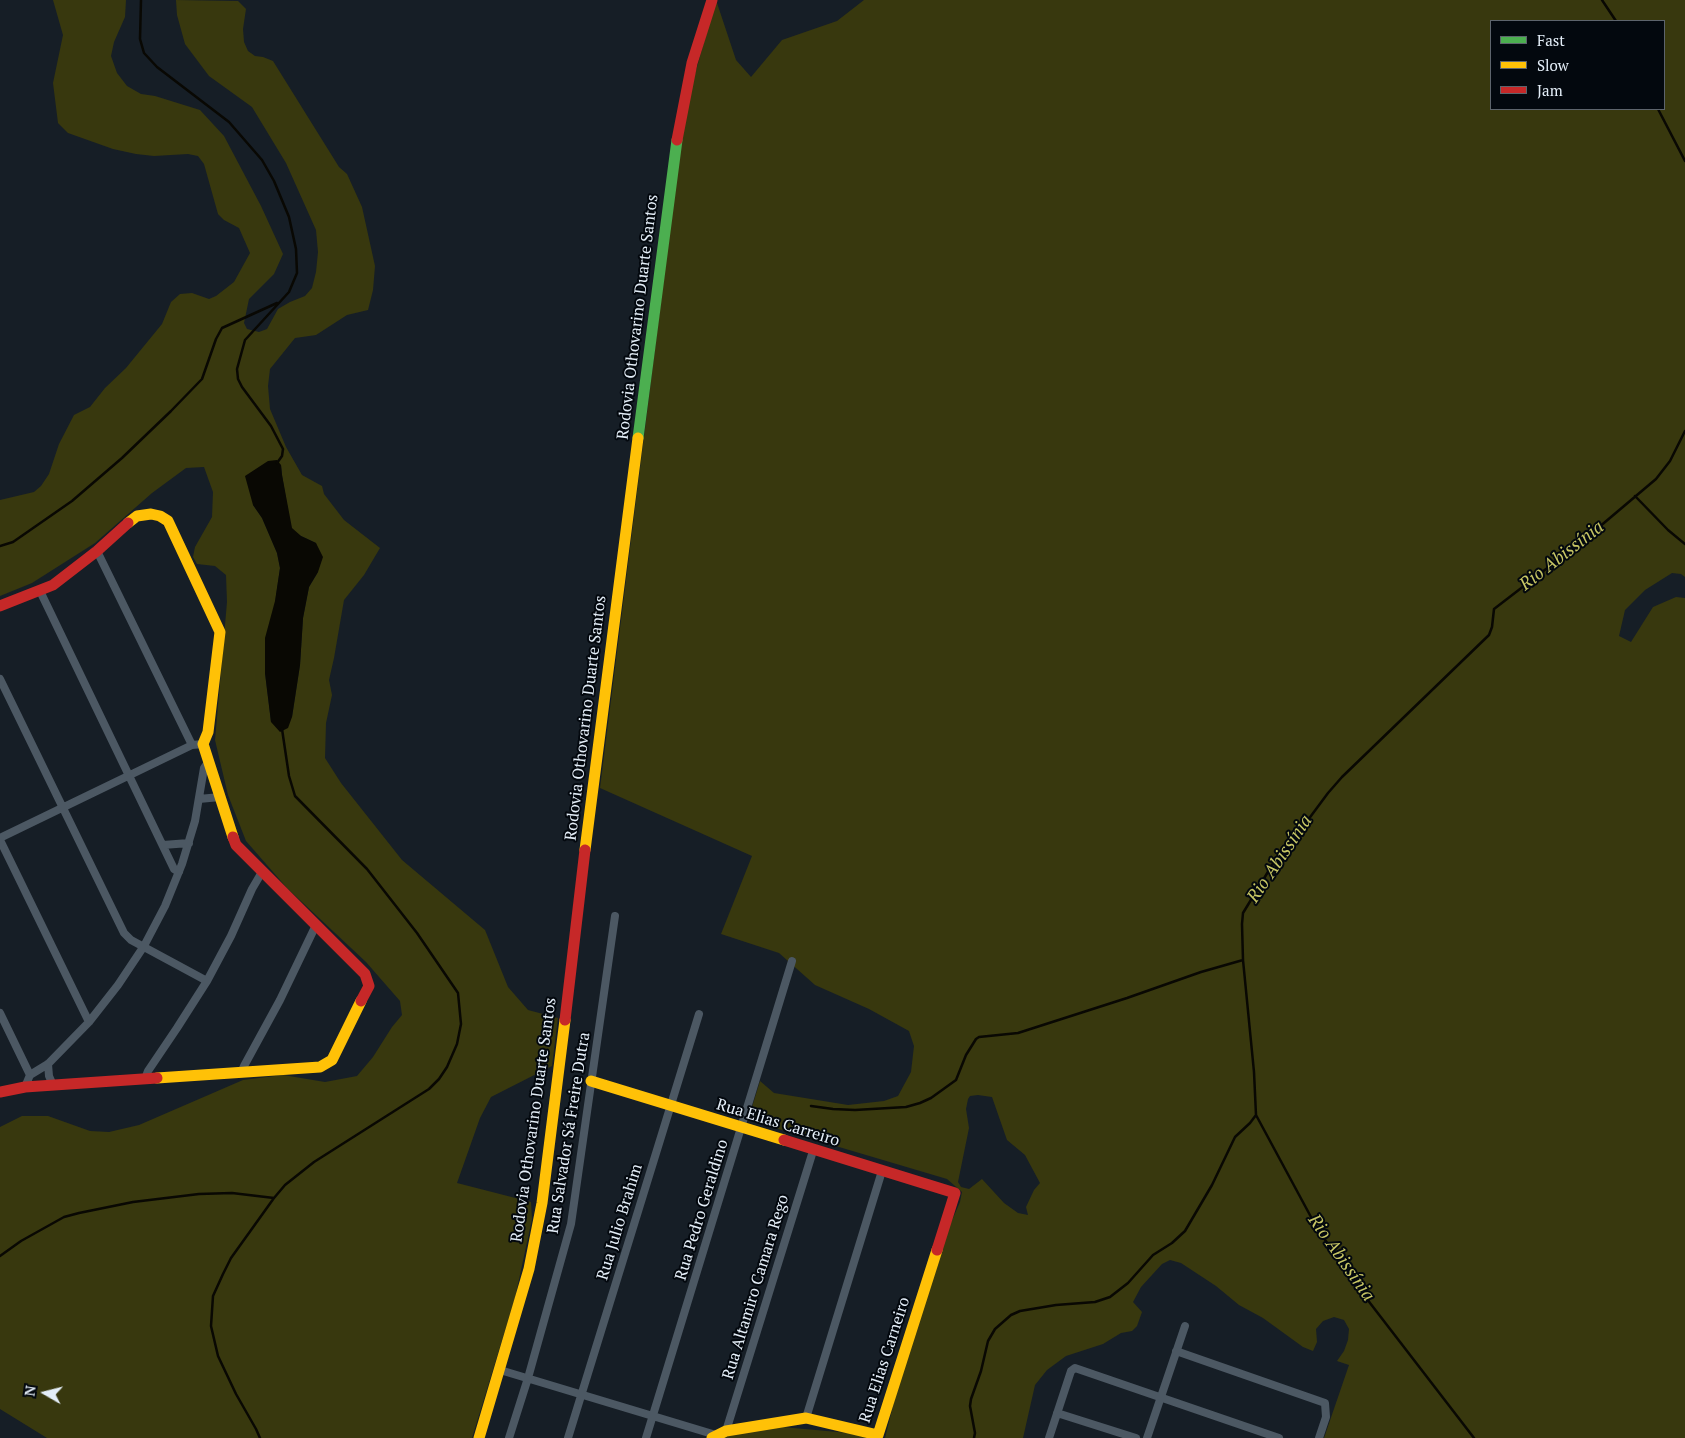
<!DOCTYPE html>
<html>
<head>
<meta charset="utf-8">
<style>
  body { margin:0 }
  #map { position:relative; width:1685px; height:1438px; overflow:hidden; background:#161e26; font-family:"PT Serif",serif }
  canvas { display:block }
  .legend { position:absolute; left:1490px; top:20px; width:175px; height:90px; box-sizing:border-box; background:#03080e; border:1px solid #5d646c; margin:0; padding:6px 9px; list-style:none; font-size:15px; color:#e4eef8 }
  .legend li { display:flex; align-items:center; gap:10px; height:25px }
  .legend b { width:25px; border:1px solid #5d646c }
  .north { position:absolute; left:20px; top:1368px; width:50px; height:50px; -webkit-text-stroke:4px #03080e; paint-order:stroke; rotate:278deg; font-size:14px; font-weight:700; line-height:20px; text-align:center; color:#e4eef8 }
  .north::after { content:''; display:block; margin:auto; width:18px; height:22px; background:#e4eef8; clip-path:polygon(50% 0,100% 100%,50% 72%,0 100%) }
</style>
</head>
<body>
<div id="map">
<canvas width="1685" height="1438"></canvas>
<ul class="legend">
<li><b style="height:6px;background:#4caf50"></b>Fast</li>
<li><b style="height:6px;background:#ffc107"></b>Slow</li>
<li><b style="height:6px;background:#c62828"></b>Jam</li>
</ul>
<div class="north">N</div>
</div>
<script>
const g = document.querySelector('canvas').getContext('2d');
g.lineJoin = 'round';
function fill(path, color) { g.fillStyle = color; g.fill(path, 'evenodd'); }
const poly = rows => new Path2D(rows.map(r => 'M' + r).join(''));
function strokePath(path, color, width, dash) { g.strokeStyle = color; g.lineWidth = width; g.lineCap = dash ? 'butt' : 'round'; g.setLineDash(dash || []); g.stroke(path); }
function label(font, color, halo, rows, align = 'center') {
  g.font = font + ' "PT Serif",serif'; g.lineWidth = 4; g.setLineDash([]); g.textBaseline = 'middle'; g.strokeStyle = halo; g.fillStyle = color; for (const [text, x, y, turn = 0] of rows) {
    g.save(); g.translate(x, y); g.rotate((+turn || 0) * Math.PI / 180); g.textAlign = isNaN(turn) ? turn : align; if (halo) g.strokeText(text, 0, 0); g.fillText(text, 0, 0); g.restore();
  }
}
fill(poly([
  [53,0,126,0,125,17,114,42,111,56,117,73,127,86,141,94,155,96,200,110,224,136,261,206,283,254,274,274,249,299,244,323,247,329,259,332,267,329,278,309,290,302,305,296,312,288,316,272,318,252,316,230,286,163,252,107,209,76,185,44,177,15,176,0,238,1,246,9,243,29,244,42,248,51,255,56,263,57,273,61,339,167,347,174,362,207,375,266,373,290,368,310,347,315,316,335,295,338,270,369,268,386,270,409,286,447,302,475,322,486,324,494,344,520,380,548,364,575,344,600,334,658,329,680,332,695,326,723,325,758,341,783,402,860,485,930,508,987,528,1010,558,1018,552,1066,491,1097,480,1118,457,1183,531,1202,532,1219,515,1298,472,1438,47,1438,0,1409,0,1127,22,1116,48,1116,90,1131,109,1132,139,1125,243,1080,283,1075,325,1082,357,1076,373,1057,392,1027,402,1015,400,1001,366,962,287,888,246,841,228,795,215,740,227,602,226,575,215,566,197,564,193,557,195,547,212,517,213,492,204,467,186,468,152,493,95,543,32,583,0,596,0,500,34,492,41,486,49,474,59,444,74,415,90,407,105,388,126,368,162,324,171,302,180,294,192,293,209,299,216,296,234,282,250,253,239,228,224,220,218,214,204,164,198,156,188,154,154,156,136,154,113,149,68,133,58,123,53,83,63,35],
  [281,465,282,475,291,529,301,536,316,543,318,572,309,587,303,618,300,665,292,717,271,722,265,673,280,568,277,553,262,518,253,505],
  [716,0,736,60,751,77,782,40,837,21,864,0,1685,0,1685,577,1681,574,1672,573,1645,590,1625,610,1619,636,1631,642,1653,607,1676,597,1685,598,1685,1438,1324,1438,1349,1365,1337,1361,1344,1351,1348,1340,1349,1329,1344,1320,1334,1317,1323,1321,1316,1329,1317,1342,1313,1351,1303,1347,1263,1318,1239,1305,1216,1286,1181,1263,1170,1260,1162,1264,1141,1287,1133,1302,1142,1312,1137,1326,1132,1331,1121,1333,1103,1344,1066,1356,1047,1370,1035,1385,1023,1438,885,1438,909,1342,946,1234,960,1202,962,1192,947,1179,748,1120,760,1081,774,1093,848,1105,884,1101,898,1096,911,1072,914,1046,909,1031,869,1009,815,985,779,953,721,934,752,856,600,788,685,109],
  [1491,21,1664,21,1664,109,1491,109],
  [978,1095,992,1097,1007,1140,1025,1155,1040,1183,1034,1190,1026,1207,1028,1215,1018,1213,1004,1203,982,1179,969,1189,961,1187,958,1182,969,1128,966,1109,968,1099,970,1096],
  [782,1427,849,1433,876,1438,724,1438,736,1433]
]), '#38380e');
fill(poly([
  [277,460,281,465,282,475,292,528,301,536,316,543,323,557,318,572,309,587,303,618,300,665,292,717,288,728,280,732,271,722,265,673,265,638,275,601,280,568,277,553,262,518,253,505,245,476,268,461]
]), '#090803');
strokePath(poly([
  [141,0,140,39,144,53,157,67,229,122,262,160,274,181,289,217,296,249,297,273,289,292,245,340,237,369,238,379,242,387,271,426,283,449,282,456,277,463],
  [1602,0,1616,21],
  [1658,109,1685,161],
  [1635,496,1668,530,1685,544],
  [0,546,13,542,72,501,122,458,171,411,202,379,216,339,222,328,277,303],
  [811,1106,833,1109,855,1110,906,1107,920,1103,931,1098,956,1080,966,1055,976,1039,979,1037,1018,1033,1127,998,1201,972,1243,960],
  [0,1256,21,1241,64,1217,79,1213,133,1202,199,1194,232,1193,274,1198],
  [260,1438,256,1429,236,1394,218,1356,211,1326,213,1296,223,1274,231,1258,274,1198,285,1185,314,1162,429,1089,439,1079,447,1067,457,1044,461,1024,458,993,417,933,367,869,295,796,289,776,282,729],
  [974,1438,975,1433,970,1406,971,1399,981,1371,988,1341,995,1329,1011,1315,1020,1311,1056,1305,1095,1302,1110,1297,1128,1283,1153,1255,1172,1243,1185,1231,1212,1185,1235,1137,1250,1123,1256,1115],
  [1474,1438,1370,1303,1318,1230,1256,1115,1254,1072,1243,960,1242,924,1243,913,1277,857,1305,824,1328,793,1342,777,1489,635,1492,627,1494,609,1585,539,1656,479,1670,461,1685,431]
]), '#090803', 2.5);
strokePath(poly([
  [97,551,192,745],
  [40,591,174,869,179,872],
  [0,679,124,933,131,940,207,981],
  [199,799,220,797],
  [0,838,192,745,203,744],
  [0,840,89,1022],
  [163,845,189,843],
  [0,1013,30,1075],
  [48,1064,49,1076,53,1085],
  [241,1073,244,1066,280,1000,316,925],
  [145,1079,148,1071,177,1028,207,981,231,936,252,889,262,872],
  [25,1087,30,1075,48,1064,89,1022,118,985,144,946,165,906,182,864,195,821,204,768,209,761],
  [1176,1351,1325,1403,1326,1417,1319,1438],
  [500,1370,716,1435],
  [1057,1413,1136,1438],
  [806,1418,882,1171],
  [726,1431,813,1151],
  [509,1438,528,1378,571,1224,615,916],
  [568,1438,699,1014],
  [646,1438,792,961],
  [1049,1438,1071,1371,1075,1368,1279,1438],
  [1147,1438,1185,1326]
]), '#4c5863', 8);
strokePath(poly([
  [638,438,677,140]
]), '#4caf50', 11);
strokePath(poly([
  [128,523,137,516,151,514,160,516,168,521,220,632,208,732,203,744,233,837],
  [585,850,638,438],
  [157,1078,320,1067,332,1060,361,1001],
  [591,1081,784,1140],
  [479,1438,529,1269,542,1203,565,1020],
  [712,1438,726,1431,806,1418,878,1435,937,1250]
]), '#ffc107', 11);
strokePath(poly([
  [677,140,692,63,712,0],
  [0,606,53,585,97,551,128,523],
  [233,837,236,845,365,974,369,986,361,1001],
  [565,1020,585,850],
  [0,1092,25,1087,157,1078],
  [784,1140,955,1193,937,1250]
]), '#c62828', 11);
label('16px', '#e4eef8', '#03080e', [
  ["Rodovia Othovarino Duarte Santos",638,317,-83],
  ["Rodovia Othovarino Duarte Santos",586,718,-83],
  ["Rodovia Othovarino Duarte Santos",534,1120,-82],
  ["Rua Elias Carreiro",778,1123,17],
  ["Rua Salvador Sá Freire Dutra",569,1133,-81],
  ["Rua Pedro Geraldino",702,1210,-73],
  ["Rua Julio Brahim",620,1222,-73],
  ["Rua Altamiro Camara Rego",756,1287,-73],
  ["Rua Elias Carneiro",885,1360,-72]
]);
label('italic 18px', '#c7c664', '#03080e', [
  ["Rio Abissínia",1562,556,-38],
  ["Rio Abissínia",1280,859,-56],
  ["Rio Abissínia",1341,1258,55]
]);
</script>
</body>
</html>
